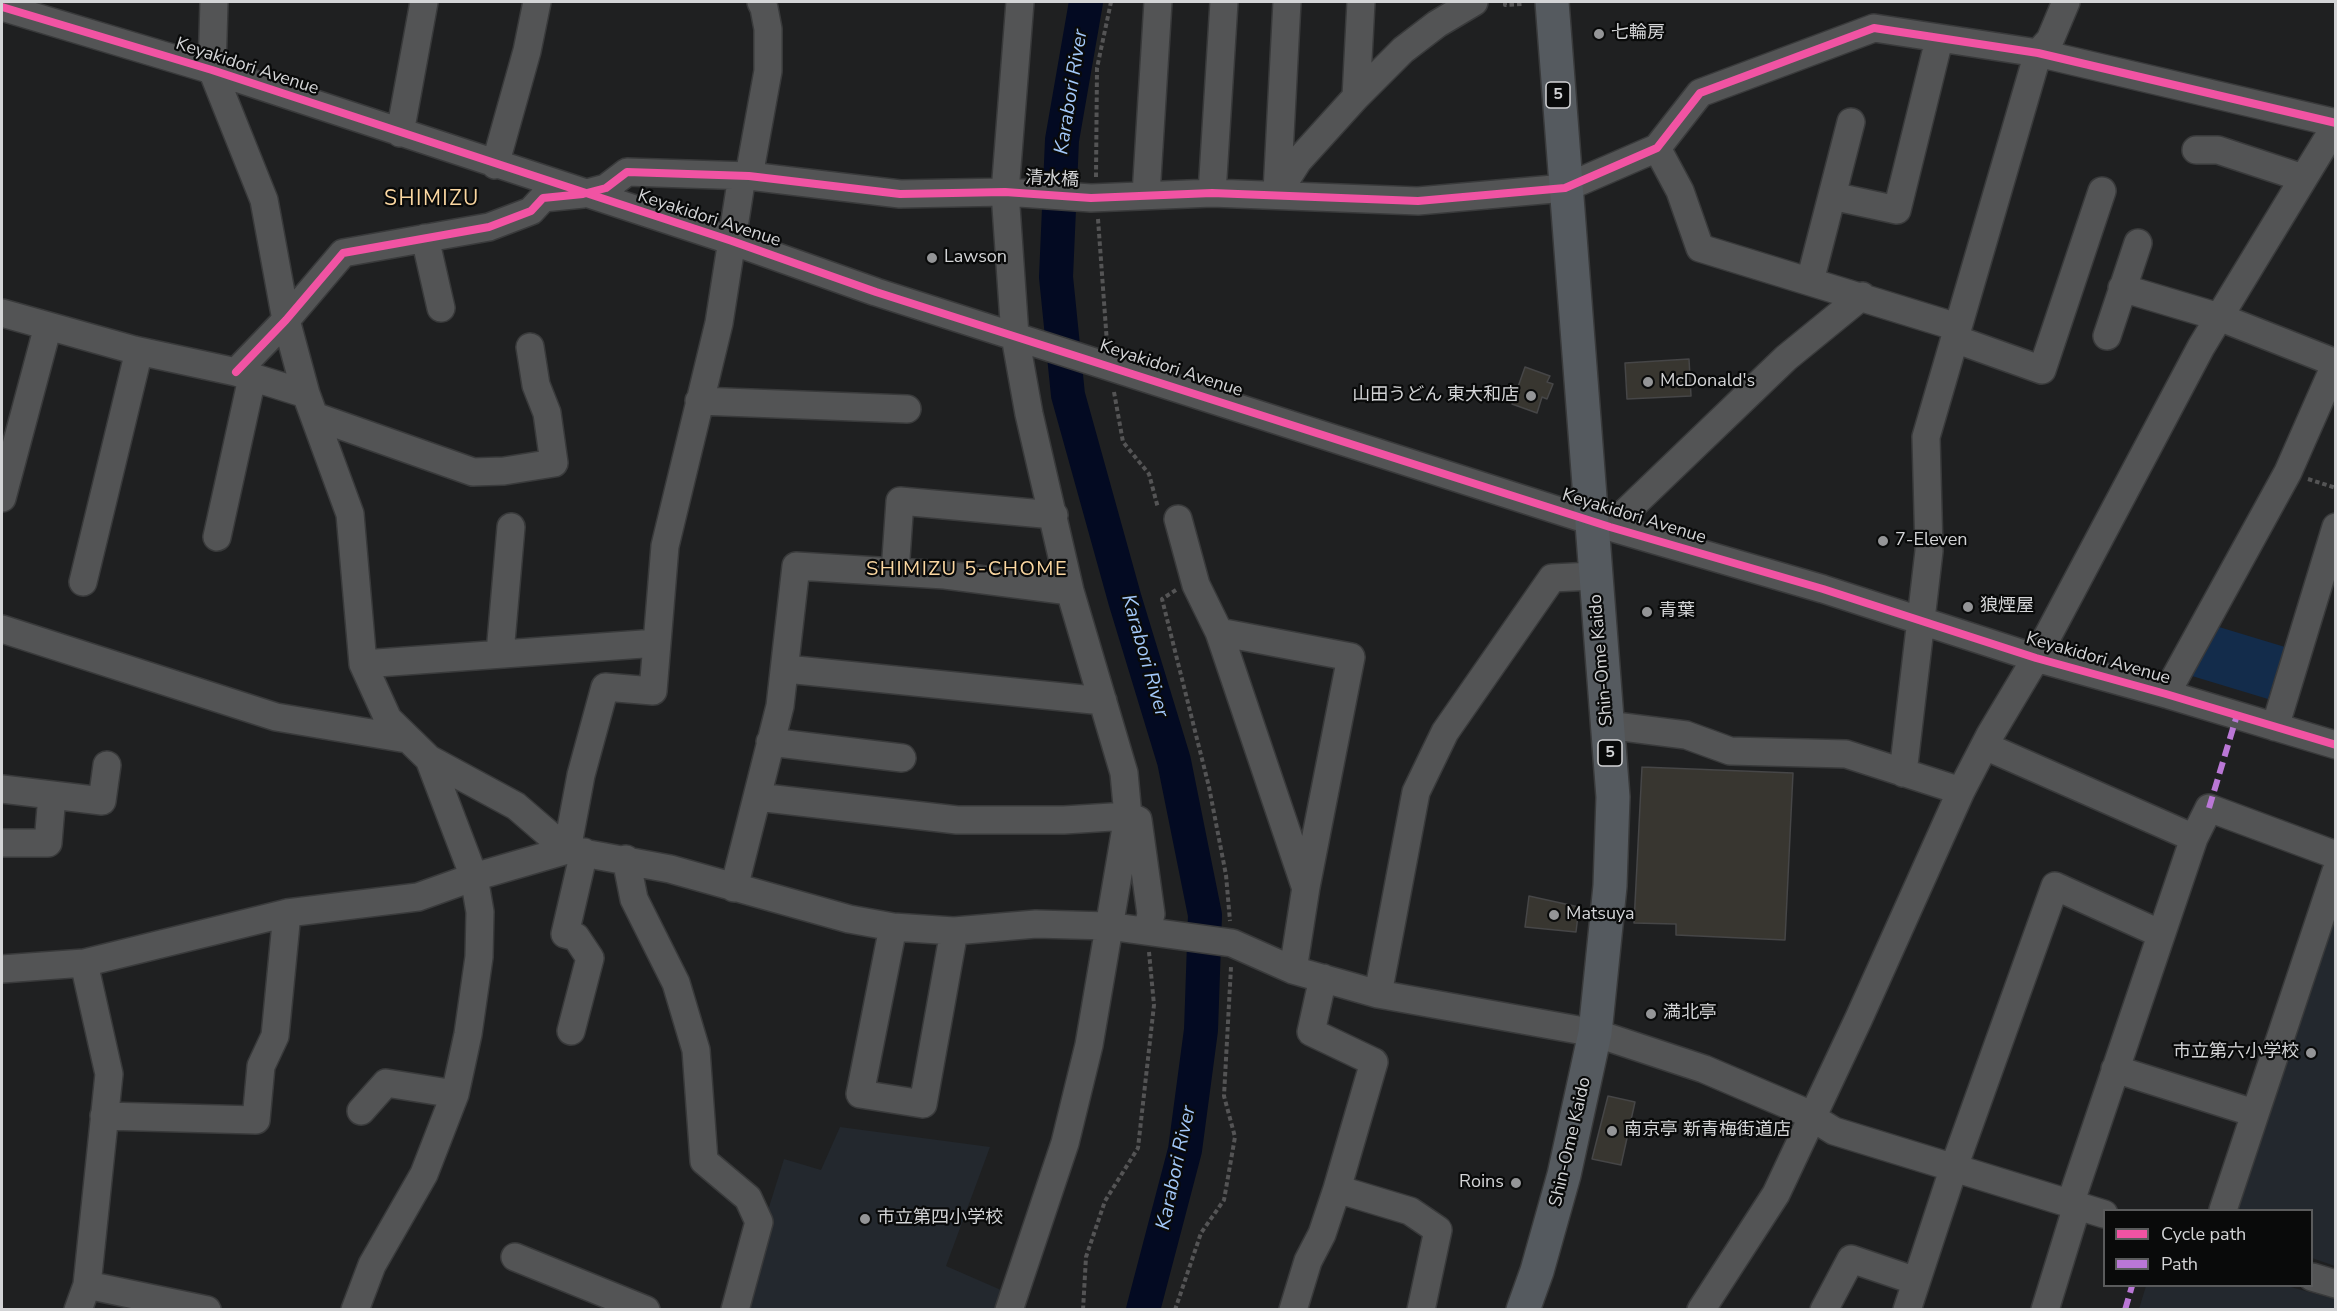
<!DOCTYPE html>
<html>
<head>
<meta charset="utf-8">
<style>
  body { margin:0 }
  #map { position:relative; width:2337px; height:1311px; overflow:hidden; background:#1f2021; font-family:"Nunito Sans",sans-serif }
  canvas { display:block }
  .frame { position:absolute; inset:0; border:3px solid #d3d4d6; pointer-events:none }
  .legend { position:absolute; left:2103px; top:1209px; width:210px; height:78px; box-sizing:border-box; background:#090a0a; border:2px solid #5a5b5c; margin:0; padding:8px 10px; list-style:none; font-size:18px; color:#d3d4d6 }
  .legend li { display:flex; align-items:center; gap:12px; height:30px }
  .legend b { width:30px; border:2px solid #5a5b5c }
</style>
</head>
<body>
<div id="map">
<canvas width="2337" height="1311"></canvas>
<div class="frame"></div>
<ul class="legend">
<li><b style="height:8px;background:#f153a3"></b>Cycle path</li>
<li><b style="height:8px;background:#ba77d6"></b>Path</li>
</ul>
</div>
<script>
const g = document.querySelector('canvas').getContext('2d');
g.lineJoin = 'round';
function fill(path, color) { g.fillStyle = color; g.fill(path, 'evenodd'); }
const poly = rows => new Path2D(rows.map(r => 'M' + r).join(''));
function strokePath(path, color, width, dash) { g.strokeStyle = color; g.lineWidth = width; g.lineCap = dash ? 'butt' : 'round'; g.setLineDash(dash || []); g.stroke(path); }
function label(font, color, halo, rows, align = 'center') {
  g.font = font + ' "Nunito Sans","Noto Sans JP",sans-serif'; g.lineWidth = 4.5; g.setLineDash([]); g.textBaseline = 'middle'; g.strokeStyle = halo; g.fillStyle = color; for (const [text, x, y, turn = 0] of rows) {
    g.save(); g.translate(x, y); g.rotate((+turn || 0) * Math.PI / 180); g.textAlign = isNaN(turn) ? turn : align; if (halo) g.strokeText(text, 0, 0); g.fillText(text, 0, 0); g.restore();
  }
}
fill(poly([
  [2335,895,2335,1266,2312,1258,2312,1210,2238,1210],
  [840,1127,990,1147,946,1266,1001,1290,995,1309,737,1310,784,1159,821,1170],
  [2146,1286,2287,1286,2335,1299,2335,1309,2139,1309]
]), '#23282e');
fill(poly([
  [2219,627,2285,647,2268,699,2192,676]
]), '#132c4b');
strokePath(poly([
  [1086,2,1062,140,1056,277,1068,395,1125,600,1174,761,1205,915,1201,1030,1185,1150,1143,1310]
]), '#030a22', 34);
const building = poly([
  [1689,359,1691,396,1627,399,1625,363,1689,359],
  [1525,367,1550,376,1547,382,1553,384,1547,399,1542,397,1537,413,1512,404,1525,367],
  [1642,767,1793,773,1785,940,1676,935,1676,924,1634,923,1642,767],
  [1529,896,1579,907,1576,932,1525,927,1529,896],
  [1608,1096,1635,1102,1621,1165,1592,1159,1608,1096]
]);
fill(building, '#383630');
strokePath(building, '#464647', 1.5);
const minor = poly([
  [214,2,212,70,264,200,286,320,306,394,350,514,363,664,388,719,429,759,474,877,480,912,479,957,468,1034,455,1094,424,1174,372,1265,355,1310],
  [1020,2,1005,192,1015,336,1029,414,1070,591,1124,773,1128,816,1138,820,1151,914,1147,931],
  [2,7,212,70,732,241,876,292,1610,527,1823,589,2036,658,2166,694,2336,745],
  [1356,97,1361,2],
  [400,133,424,2],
  [1657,148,1680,191,1700,248,1957,327],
  [2196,150,2218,150,2303,178],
  [495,165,527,51,537,2],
  [749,176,768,71,768,29,764,8,761,2],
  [1277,192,1287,2],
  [1212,193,1224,2],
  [1277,194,1298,161,1356,97,1403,50,1437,24,1474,2],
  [1146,195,1158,2],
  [1832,196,1897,210,1939,40],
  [425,238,441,308],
  [1810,281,1851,122],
  [2122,288,2219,317,2336,363],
  [2,313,134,350,236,372,306,394],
  [2107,336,2138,243],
  [1955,339,2042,370,2102,191],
  [236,372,286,320,343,253,489,227,531,211,543,198,583,194,606,188,627,172,749,176,900,194,1005,192,1091,198,1212,193,1418,201,1565,188,1657,148,1700,93,1874,28,2038,53,2336,123],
  [699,401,907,409],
  [314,416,473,472,504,471,554,463,547,413,536,385,530,347],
  [2,498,48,326],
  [1178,519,1196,585,1219,632,1305,886],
  [1610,527,1786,358,1862,296],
  [217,537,252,378],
  [895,572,900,501,1054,515],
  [83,582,139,351],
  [2,629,276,717,407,739],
  [1219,632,1351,657,1306,887,1293,970],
  [500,653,511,527],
  [363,664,657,643,665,546,719,323,742,176],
  [786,669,1103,701],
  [2166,694,2288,472,2336,363],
  [1607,725,1686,735,1730,751,1846,754,1961,791],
  [2275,727,2336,527],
  [770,742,902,758],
  [1985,746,2194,838],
  [429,759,516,806,567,850,581,775,605,687,653,691,657,643],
  [1903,773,1929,551,1926,437,2038,53,2050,40,2066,2],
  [2,789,102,801,107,765],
  [757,797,957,820,1064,820,1128,816,1089,1045,1065,1143,1009,1310],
  [2,843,48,843,52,795],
  [626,859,634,899,676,983,696,1050,704,1161,748,1198,759,1222,735,1310],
  [734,888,780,706,796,566,945,575,1070,591],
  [893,927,860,1094,923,1104,954,931],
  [2,969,84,963,287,913,418,897,474,877,567,850,670,869,849,919,893,927,954,931,1036,924,1108,926,1232,943,1293,970,1378,994,1595,1033,1704,1069,1800,1110,1834,1131,2104,1214],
  [1323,978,1311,1032,1374,1062,1337,1189,1410,1211,1438,1230,1421,1310],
  [1378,994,1416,792,1445,732,1552,578,1594,576],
  [571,1031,590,958,576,937,565,934,584,852],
  [2115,1069,2254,1113],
  [361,1111,386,1083,455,1094],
  [104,1116,256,1120,261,1066,275,1036,287,913],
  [2070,1204,2194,838,2209,808,2336,855],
  [2223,1210,2336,871],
  [515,1257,646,1310],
  [2312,1277,2336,1284],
  [87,1285,207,1310],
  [78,1310,87,1285,109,1074,84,963],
  [1293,1310,1308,1261,1322,1234,1337,1189],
  [1701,1310,1776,1194,1859,1018,1961,791,1990,735,2036,658,2201,347,2336,125],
  [1824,1310,1851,1259,1916,1281],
  [1907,1310,1954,1167,2055,886,2161,934],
  [2045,1310,2077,1206]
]);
const major = poly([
  [1523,1310,1537,1271,1564,1175,1595,1033,1610,886,1613,797,1552,2]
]);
strokePath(minor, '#393a3b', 30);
strokePath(major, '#393a3b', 36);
strokePath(poly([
  [1505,2,1505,5,1523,4],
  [1096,177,1097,68,1111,2],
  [1098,219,1107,343],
  [1114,392,1123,442,1149,474,1158,508],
  [2308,479,2336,488],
  [1176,590,1162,599,1209,787,1226,875,1230,921],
  [1083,1310,1086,1257,1105,1201,1138,1148,1154,1005,1149,952],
  [1175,1310,1201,1233,1224,1200,1235,1137,1224,1096,1231,967]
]), '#545455', 4, [4.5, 3]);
strokePath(minor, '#535455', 27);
strokePath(major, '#555a5f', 33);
strokePath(poly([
  [2209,808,2237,715],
  [2125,1310,2132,1286]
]), '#ba77d6', 6, [12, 6]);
strokePath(poly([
  [2,7,212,70,732,241,876,292,1610,527,1823,589,2036,658,2166,694,2336,745],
  [236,372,286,320,343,253,489,227,531,211,543,198,583,194,606,188,627,172,749,176,900,194,1005,192,1091,198,1212,193,1418,201,1565,188,1657,148,1700,93,1874,28,2038,53,2336,123]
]), '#f153a3', 8);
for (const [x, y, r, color] of [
  [1599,34,6,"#949597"],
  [932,258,6,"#949597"],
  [1648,382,6,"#949597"],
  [1531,396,6,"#949597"],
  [1883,541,6,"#949597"],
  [1968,607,6,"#949597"],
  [1647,612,6,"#949597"],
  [1554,915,6,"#949597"],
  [1651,1014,6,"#949597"],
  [2311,1053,6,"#949597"],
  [1612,1131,6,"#949597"],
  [1516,1183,6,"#949597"],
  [865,1219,6,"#949597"]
]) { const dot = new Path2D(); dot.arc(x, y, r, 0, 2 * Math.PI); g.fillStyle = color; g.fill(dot); strokePath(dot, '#090a0a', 2); }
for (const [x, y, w] of [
  [1558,95,24],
  [1610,753,24]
]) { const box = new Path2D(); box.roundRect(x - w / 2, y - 13, w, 26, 4.5); g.fillStyle = '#090a0a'; g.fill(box); strokePath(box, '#d3d4d6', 1.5); }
label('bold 16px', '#d3d4d6', null, [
  ["5",1558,95],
  ["5",1610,753]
]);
label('18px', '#d3d4d6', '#090a0a', [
  ["七輪房",1611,34],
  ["Lawson",944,258],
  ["McDonald's",1660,382],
  ["山田うどん 東大和店",1519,396,"right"],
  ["7-Eleven",1895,541],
  ["狼煙屋",1980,607],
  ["青葉",1659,612],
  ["Matsuya",1566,915],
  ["満北亭",1663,1014],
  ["市立第六小学校",2299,1053,"right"],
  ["南京亭 新青梅街道店",1624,1131],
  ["Roins",1504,1183,"right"],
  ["市立第四小学校",877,1219]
], 'left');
label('18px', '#d3d4d6', '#090a0a', [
  ["Keyakidori Avenue",247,67,18],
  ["清水橋",1052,180,3],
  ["Keyakidori Avenue",709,219,18],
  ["Keyakidori Avenue",1171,369,18],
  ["Keyakidori Avenue",1634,517,17],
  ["Keyakidori Avenue",2098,659,16],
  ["Shin-Ome Kaido",1602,660,-95],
  ["Shin-Ome Kaido",1571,1142,-77]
]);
label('italic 20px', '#a3c8f9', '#090a0a', [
  ["Karabori River",1072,92,-81],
  ["Karabori River",1144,656,74],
  ["Karabori River",1177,1168,-78]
]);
g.letterSpacing = '1.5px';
label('20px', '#fbd7a1', '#090a0a', [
  ["SHIMIZU 5-CHOME",967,570]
]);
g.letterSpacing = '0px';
g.letterSpacing = '1.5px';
label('21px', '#fbd7a1', '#090a0a', [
  ["SHIMIZU",432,200]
]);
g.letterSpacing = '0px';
</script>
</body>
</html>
